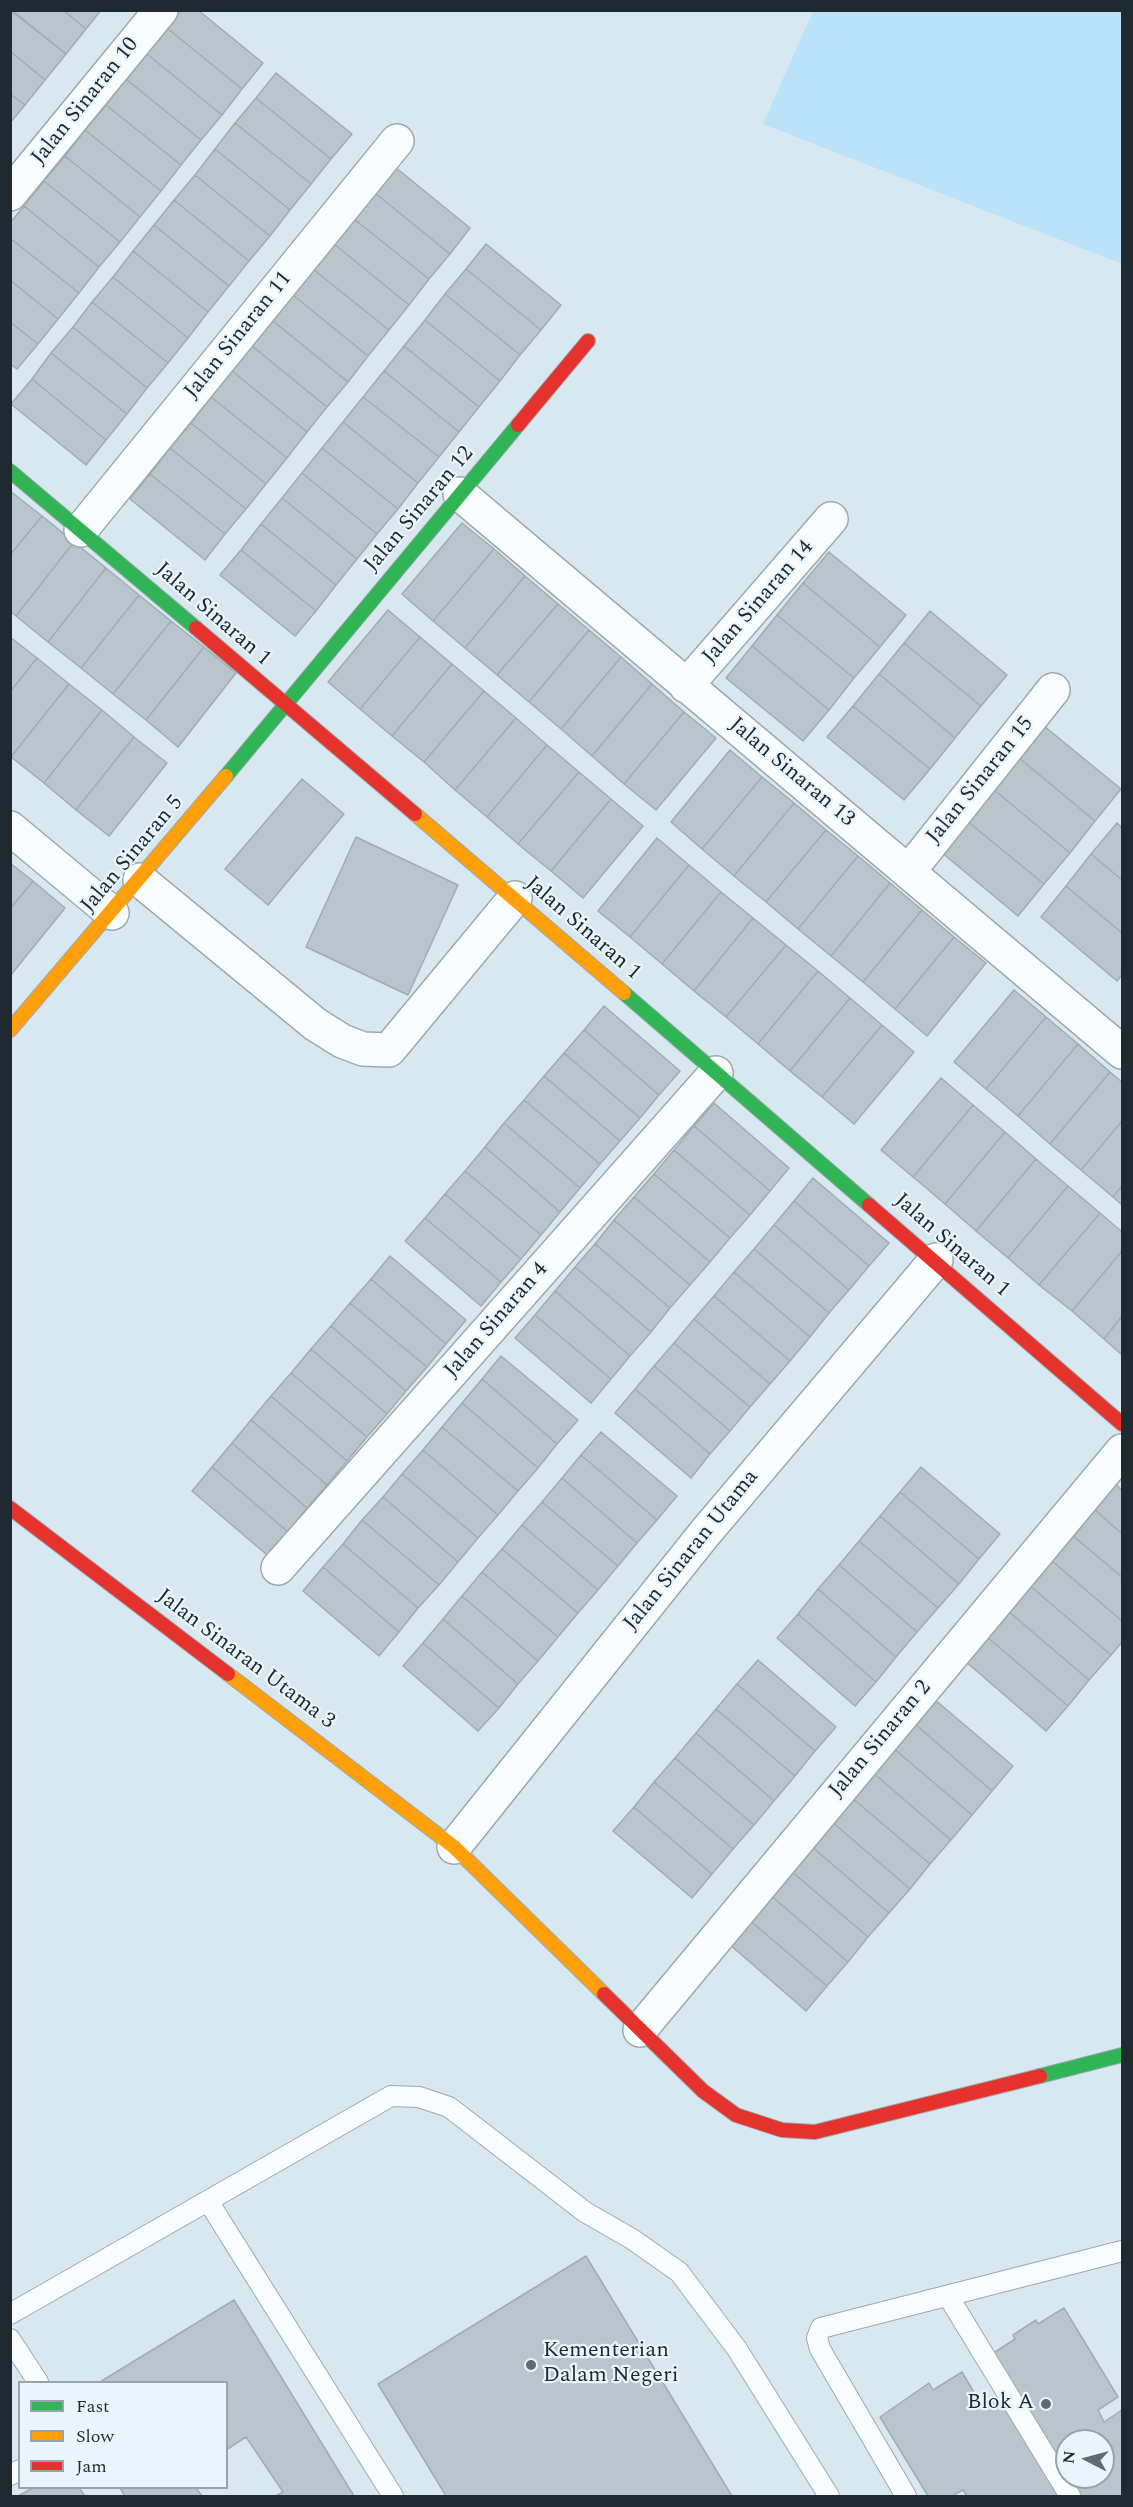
<!DOCTYPE html>
<html>
<head>
<meta charset="utf-8">
<style>
  body { margin:0 }
  #map { position:relative; width:1133px; height:2507px; overflow:hidden; background:#d8e8f0; font-family:Spectral,serif }
  canvas { display:block }
  .frame { position:absolute; inset:0; border:12px solid #1e2930; pointer-events:none }
  .legend { position:absolute; left:18px; top:2381px; width:210px; height:108px; box-sizing:border-box; background:#e9f5fc; border:2px solid #98a3aa; margin:0; padding:8px 10px; list-style:none; font-size:18px; color:#1e2930 }
  .legend li { display:flex; align-items:center; gap:12px; height:30px }
  .legend b { width:30px; border:2px solid #98a3aa }
  .north { position:absolute; left:1055px; top:2429px; width:60px; height:60px; box-sizing:border-box; background:#e9f5fc; border:2px solid #98a3aa; border-radius:50%; rotate:276deg; font-size:16px; font-weight:700; line-height:24px; text-align:center; color:#1e2930 }
  .north::after { content:''; display:block; margin:auto; width:21px; height:27px; background:#5f6c73; clip-path:polygon(50% 0,100% 100%,50% 72%,0 100%) }
</style>
</head>
<body>
<div id="map">
<canvas width="1133" height="2507"></canvas>
<div class="frame"></div>
<ul class="legend">
<li><b style="height:8px;background:#30b455"></b>Fast</li>
<li><b style="height:8px;background:#ff9f0a"></b>Slow</li>
<li><b style="height:8px;background:#e5322d"></b>Jam</li>
</ul>
<div class="north">N</div>
</div>
<script>
const g = document.querySelector('canvas').getContext('2d');
g.lineJoin = 'round';
function fill(path, color) { g.fillStyle = color; g.fill(path, 'evenodd'); }
const poly = rows => new Path2D(rows.map(r => 'M' + r).join(''));
function strokePath(path, color, width, dash) { g.strokeStyle = color; g.lineWidth = width; g.lineCap = dash ? 'butt' : 'round'; g.setLineDash(dash || []); g.stroke(path); }
function label(font, color, halo, rows, align = 'center') {
  g.font = font + ' Spectral,serif'; g.lineWidth = 4.5; g.setLineDash([]); g.textBaseline = 'middle'; g.strokeStyle = halo; g.fillStyle = color; for (const [text, x, y, turn = 0] of rows) {
    g.save(); g.translate(x, y); g.rotate((+turn || 0) * Math.PI / 180); g.textAlign = isNaN(turn) ? turn : align; if (halo) g.strokeText(text, 0, 0); g.fillText(text, 0, 0); g.restore();
  }
}
fill(poly([
  [813,11,1122,11,1122,264,763,124]
]), '#bae2f8');
const building = poly([
  [10,10,66,54,45,80,10,51,10,10],
  [12,10,63,10,86,29,66,54,12,10],
  [63,10,101,10,86,29,63,10],
  [181,10,198,10,263,63,242,89,167,28,181,10],
  [167,28,242,89,222,115,147,54,167,28],
  [10,51,45,80,25,105,10,94,10,51],
  [147,54,222,115,201,140,126,79,147,54],
  [276,73,352,134,331,159,256,98,276,73],
  [126,79,201,140,181,165,106,105,126,79],
  [10,94,25,105,10,123,10,94],
  [256,98,331,159,311,184,235,123,256,98],
  [106,105,181,165,161,191,85,130,106,105],
  [235,123,311,184,290,210,215,149,235,123],
  [85,130,161,191,140,217,65,156,85,130],
  [215,149,290,210,270,236,195,175,215,149],
  [65,156,140,217,120,242,44,181,65,156],
  [395,167,470,228,450,254,375,193,395,167],
  [195,175,270,236,249,261,174,200,195,175],
  [44,181,120,242,99,267,24,206,44,181],
  [375,193,450,254,429,279,354,219,375,193],
  [174,200,249,261,229,286,154,225,174,200],
  [24,206,99,267,79,293,10,238,10,223,24,206],
  [354,219,429,279,409,305,334,244,354,219],
  [154,225,229,286,208,312,133,251,154,225],
  [10,238,79,293,58,319,10,280,10,238],
  [334,244,409,305,389,330,314,270,334,244],
  [486,244,561,305,541,330,466,269,486,244],
  [133,251,208,312,188,338,113,277,133,251],
  [466,269,541,330,520,355,445,294,466,269],
  [314,270,389,330,368,356,293,295,314,270],
  [113,277,188,338,168,363,92,302,113,277],
  [10,280,58,319,38,344,10,322,10,280],
  [445,294,520,355,500,381,425,320,445,294],
  [293,295,368,356,348,382,273,321,293,295],
  [92,302,168,363,147,388,73,327,92,302],
  [425,320,500,381,479,407,404,346,425,320],
  [273,321,348,382,327,407,252,346,273,321],
  [10,322,38,344,17,369,10,364,10,322],
  [73,327,147,388,127,414,51,353,73,327],
  [252,346,327,407,307,432,232,371,252,346],
  [404,346,479,407,459,432,384,371,404,346],
  [51,353,127,414,106,440,32,379,51,353],
  [232,371,307,432,287,458,211,397,232,371],
  [384,371,459,432,439,457,363,397,384,371],
  [32,379,106,440,86,465,11,404,32,379],
  [211,397,287,458,266,484,191,423,211,397],
  [363,397,439,457,418,483,343,422,363,397],
  [343,422,418,483,398,509,322,448,343,422],
  [191,423,266,484,246,509,170,448,191,423],
  [170,448,246,509,225,534,150,474,170,448],
  [322,448,398,509,377,534,302,473,322,448],
  [302,473,377,534,357,559,282,498,302,473],
  [150,474,225,534,205,560,130,499,150,474],
  [10,491,42,516,10,555,10,491],
  [282,498,357,559,336,585,261,524,282,498],
  [42,516,74,542,16,616,10,611,10,555,42,516],
  [462,523,494,549,433,621,402,594,462,523],
  [261,524,336,585,316,611,241,550,261,524],
  [74,542,106,568,48,642,16,616,74,542],
  [494,549,525,576,465,648,433,621,494,549],
  [241,550,316,611,295,636,220,575,241,550],
  [829,552,906,615,880,647,803,583,829,552],
  [106,568,139,595,81,668,48,642,106,568],
  [525,576,558,604,497,675,465,648,525,576],
  [803,583,880,647,854,678,777,615,803,583],
  [139,595,171,621,113,694,81,668,139,595],
  [558,604,589,630,529,702,497,675,558,604],
  [388,610,420,637,360,709,328,682,388,610],
  [930,611,1007,675,981,706,904,643,930,611],
  [777,615,854,678,829,710,752,646,777,615],
  [171,621,204,647,146,720,113,694,171,621],
  [589,630,621,657,561,729,529,702,589,630],
  [10,637,37,658,10,692,10,637],
  [420,637,452,664,392,736,360,709,420,637],
  [904,643,981,706,955,738,879,674,904,643],
  [752,646,829,710,803,741,726,678,752,646],
  [204,647,236,673,178,747,146,720,204,647],
  [621,657,652,684,592,756,561,729,621,657],
  [37,658,69,684,11,757,10,692,37,658],
  [452,664,484,691,424,762,392,736,452,664],
  [879,674,955,738,930,769,853,706,879,674],
  [69,684,102,710,44,783,11,757,69,684],
  [652,684,684,712,624,784,592,756,652,684],
  [484,691,516,718,455,790,424,762,484,691],
  [853,706,930,769,904,800,827,737,853,706],
  [102,710,134,737,76,810,44,783,102,710],
  [684,712,716,738,656,810,624,784,684,712],
  [516,718,547,745,487,817,455,790,516,718],
  [1044,726,1121,789,1095,821,1018,757,1044,726],
  [134,737,167,763,109,836,76,810,134,737],
  [547,745,579,772,518,844,487,817,547,745],
  [730,750,762,777,702,849,671,822,730,750],
  [1018,757,1095,821,1070,853,993,789,1018,757],
  [579,772,611,799,551,871,518,844,579,772],
  [762,777,794,803,734,876,702,849,762,777],
  [302,779,344,814,268,905,225,869,302,779],
  [993,789,1070,853,1044,884,967,821,993,789],
  [611,799,643,826,583,898,551,871,611,799],
  [794,803,826,830,766,902,734,876,794,803],
  [967,821,1044,884,1018,916,941,852,967,821],
  [1117,823,1122,828,1122,880,1091,854,1117,823],
  [826,830,858,856,798,929,766,902,826,830],
  [356,837,458,885,408,995,306,947,356,837],
  [657,838,689,865,630,937,598,911,657,838],
  [1091,854,1122,880,1122,933,1066,886,1091,854],
  [858,856,890,883,831,956,798,929,858,856],
  [10,863,33,881,10,909,10,863],
  [689,865,721,892,662,964,630,937,689,865],
  [33,881,65,908,10,976,10,909,33,881],
  [890,883,922,910,863,982,831,956,890,883],
  [1066,886,1122,933,1122,975,1117,981,1041,917,1066,886],
  [721,892,753,918,694,991,662,964,721,892],
  [922,910,954,937,895,1009,863,982,922,910],
  [753,918,786,945,726,1017,694,991,753,918],
  [954,937,986,963,927,1036,895,1009,954,937],
  [786,945,818,971,758,1044,726,1017,786,945],
  [818,971,850,998,790,1071,758,1044,818,971],
  [1014,990,1046,1017,986,1089,954,1062,1014,990],
  [850,998,882,1025,822,1097,790,1071,850,998],
  [604,1006,680,1071,659,1095,584,1030,604,1006],
  [1046,1017,1078,1044,1018,1116,986,1089,1046,1017],
  [882,1025,914,1052,854,1124,822,1097,882,1025],
  [584,1030,659,1095,640,1118,564,1053,584,1030],
  [1078,1044,1110,1072,1050,1144,1018,1116,1078,1044],
  [564,1053,640,1118,620,1141,544,1076,564,1053],
  [1110,1072,1122,1082,1122,1121,1081,1170,1050,1144,1110,1072],
  [544,1076,620,1141,600,1164,524,1100,544,1076],
  [941,1078,973,1105,913,1177,881,1150,941,1078],
  [524,1100,600,1164,580,1188,504,1123,524,1100],
  [714,1103,789,1168,770,1191,694,1126,714,1103],
  [973,1105,1005,1132,945,1204,913,1177,973,1105],
  [1122,1121,1122,1186,1113,1197,1081,1170,1122,1121],
  [504,1123,580,1188,560,1212,485,1147,504,1123],
  [694,1126,770,1191,750,1215,674,1150,694,1126],
  [1005,1132,1036,1159,976,1231,945,1204,1005,1132],
  [485,1147,560,1212,541,1235,465,1171,485,1147],
  [674,1150,750,1215,730,1238,654,1174,674,1150],
  [1036,1159,1068,1186,1008,1258,976,1231,1036,1159],
  [465,1171,541,1235,521,1259,445,1194,465,1171],
  [654,1174,730,1238,710,1262,634,1197,654,1174],
  [813,1178,889,1243,869,1266,794,1201,813,1178],
  [1068,1186,1100,1213,1039,1285,1008,1258,1068,1186],
  [1122,1186,1122,1205,1113,1197,1122,1186],
  [445,1194,521,1259,501,1282,425,1218,445,1194],
  [634,1197,710,1262,690,1285,614,1220,634,1197],
  [794,1201,869,1266,849,1290,774,1225,794,1201],
  [1100,1213,1122,1232,1122,1251,1072,1311,1039,1285,1100,1213],
  [425,1218,501,1282,481,1306,405,1241,425,1218],
  [614,1220,690,1285,670,1308,595,1244,614,1220],
  [774,1225,849,1290,829,1313,754,1249,774,1225],
  [595,1244,670,1308,651,1332,575,1267,595,1244],
  [754,1249,829,1313,810,1337,734,1272,754,1249],
  [1122,1251,1122,1316,1104,1339,1072,1311,1122,1251],
  [390,1256,466,1320,446,1344,371,1279,390,1256],
  [575,1267,651,1332,630,1356,555,1291,575,1267],
  [734,1272,810,1337,790,1361,714,1296,734,1272],
  [371,1279,446,1344,427,1367,350,1303,371,1279],
  [555,1291,630,1356,611,1379,535,1315,555,1291],
  [714,1296,790,1361,770,1384,694,1319,714,1296],
  [350,1303,427,1367,406,1391,331,1326,350,1303],
  [535,1315,611,1379,591,1403,515,1338,535,1315],
  [1122,1316,1122,1355,1104,1339,1122,1316],
  [694,1319,770,1384,750,1407,674,1343,694,1319],
  [331,1326,406,1391,387,1414,311,1349,331,1326],
  [674,1343,750,1407,730,1431,654,1366,674,1343],
  [311,1349,387,1414,367,1437,291,1373,311,1349],
  [501,1356,578,1420,557,1444,482,1379,501,1356],
  [654,1366,730,1431,710,1454,635,1389,654,1366],
  [291,1373,367,1437,347,1461,271,1396,291,1373],
  [482,1379,557,1444,538,1468,462,1403,482,1379],
  [635,1389,710,1454,691,1478,615,1413,635,1389],
  [271,1396,347,1461,327,1485,251,1420,271,1396],
  [462,1403,538,1468,518,1491,442,1427,462,1403],
  [251,1420,327,1485,307,1508,232,1443,251,1420],
  [442,1427,518,1491,498,1515,423,1450,442,1427],
  [601,1432,677,1496,657,1520,581,1455,601,1432],
  [232,1443,307,1508,288,1532,212,1467,232,1443],
  [423,1450,498,1515,478,1538,402,1474,423,1450],
  [581,1455,657,1520,637,1543,562,1478,581,1455],
  [212,1467,288,1532,267,1555,192,1491,212,1467],
  [921,1467,1000,1534,979,1559,900,1492,921,1467],
  [402,1474,478,1538,458,1562,383,1497,402,1474],
  [562,1478,637,1543,618,1566,542,1502,562,1478],
  [1115,1484,1122,1490,1122,1534,1094,1509,1115,1484],
  [900,1492,979,1559,959,1584,880,1516,900,1492],
  [383,1497,458,1562,439,1585,362,1520,383,1497],
  [542,1502,618,1566,598,1590,522,1525,542,1502],
  [1094,1509,1122,1534,1122,1577,1072,1535,1094,1509],
  [880,1516,959,1584,938,1608,859,1541,880,1516],
  [362,1520,439,1585,418,1608,343,1544,362,1520],
  [522,1525,598,1590,578,1613,502,1549,522,1525],
  [1072,1535,1122,1577,1122,1621,1051,1560,1072,1535],
  [859,1541,938,1608,917,1632,839,1565,859,1541],
  [343,1544,418,1608,399,1632,323,1567,343,1544],
  [502,1549,578,1613,558,1637,482,1572,502,1549],
  [1051,1560,1122,1621,1122,1642,1111,1655,1029,1585,1051,1560],
  [839,1565,917,1632,896,1657,818,1589,839,1565],
  [323,1567,399,1632,379,1656,303,1591,323,1567],
  [482,1572,558,1637,538,1661,462,1596,482,1572],
  [1029,1585,1111,1655,1089,1680,1008,1611,1029,1585],
  [818,1589,896,1657,876,1682,798,1614,818,1589],
  [462,1596,538,1661,518,1684,443,1619,462,1596],
  [1008,1611,1089,1680,1068,1706,986,1636,1008,1611],
  [798,1614,876,1682,855,1706,777,1638,798,1614],
  [443,1619,518,1684,499,1708,423,1643,443,1619],
  [986,1636,1068,1706,1046,1731,965,1661,986,1636],
  [423,1643,499,1708,478,1731,403,1666,423,1643],
  [758,1660,836,1727,815,1751,737,1684,758,1660],
  [737,1684,815,1751,795,1776,716,1709,737,1684],
  [934,1699,1013,1766,992,1791,914,1723,934,1699],
  [716,1709,795,1776,774,1801,696,1733,716,1709],
  [914,1723,992,1791,972,1815,893,1748,914,1723],
  [696,1733,774,1801,754,1825,675,1758,696,1733],
  [893,1748,972,1815,951,1840,872,1772,893,1748],
  [675,1758,754,1825,733,1849,654,1782,675,1758],
  [872,1772,951,1840,930,1864,851,1797,872,1772],
  [654,1782,733,1849,712,1874,634,1807,654,1782],
  [851,1797,930,1864,910,1889,831,1821,851,1797],
  [634,1807,712,1874,692,1898,613,1831,634,1807],
  [831,1821,910,1889,889,1913,811,1846,831,1821],
  [811,1846,889,1913,868,1937,790,1870,811,1846],
  [790,1870,868,1937,848,1962,769,1894,790,1870],
  [769,1894,848,1962,827,1986,748,1919,769,1894],
  [748,1919,827,1986,806,2011,728,1943,748,1919],
  [586,2256,640,2345,732,2496,446,2496,378,2384,586,2256],
  [234,2300,354,2496,276,2496,283,2492,246,2437,226,2450,226,2382,100,2382,234,2300],
  [1064,2308,1118,2397,1098,2410,1104,2422,1122,2410,1122,2496,967,2496,963,2490,952,2496,928,2496,880,2417,929,2383,933,2390,962,2372,982,2406,1009,2389,989,2356,1015,2339,1013,2335,1036,2320,1038,2324,1064,2308],
  [1067,2441,1103,2441,1103,2477,1067,2477,1067,2441],
  [33,2488,79,2488,85,2496,18,2496,33,2488],
  [120,2488,196,2488,202,2496,125,2496,120,2488]
]);
fill(building, '#b8c5ca');
strokePath(building, '#9fadb0', 1.5);
const lane = poly([
  [208,2201,393,2496],
  [948,2296,1070,2496],
  [10,2314,391,2096,419,2097,449,2107,585,2212,632,2239,679,2272,737,2349,829,2496],
  [10,2339,38,2382],
  [10,2475,20,2470],
  [906,2496,820,2349,817,2338,821,2328,1122,2251]
]);
const street = poly([
  [10,194,161,10],
  [460,494,1122,1052],
  [81,530,397,141],
  [686,686,831,519],
  [10,828,112,913],
  [909,871,1053,690],
  [140,880,315,1024,342,1041,363,1049,389,1050,515,898],
  [278,1568,716,1073],
  [454,1847,705,1533,936,1260],
  [640,2030,1122,1451]
]);
const fast = poly([
  [10,471,196,628],
  [226,776,518,425],
  [624,993,869,1205],
  [1040,2076,1122,2055]
]);
const slow = poly([
  [415,814,624,993],
  [10,1030,226,776],
  [228,1674,454,1847,604,1994]
]);
const jam = poly([
  [518,425,588,341],
  [196,628,415,814],
  [869,1205,1122,1424],
  [10,1508,228,1674],
  [604,1994,703,2091,736,2115,782,2130,815,2132,1040,2076]
]);
strokePath(lane, '#9da9b0', 22);
strokePath(street, '#9da9b0', 36);
strokePath(fast, '#9da9b0', 16);
strokePath(slow, '#9da9b0', 16);
strokePath(jam, '#9da9b0', 16);
strokePath(lane, '#f9fcfd', 20);
strokePath(street, '#f9fcfd', 33);
strokePath(fast, '#30b455', 14);
strokePath(slow, '#ff9f0a', 14);
strokePath(jam, '#e5322d', 14);
for (const [x, y, r, color] of [
  [531,2365,6,"#5f6c73"],
  [1046,2404,6,"#5f6c73"]
]) { const dot = new Path2D(); dot.arc(x, y, r, 0, 2 * Math.PI); g.fillStyle = color; g.fill(dot); strokePath(dot, '#e9f5fc', 2); }
label('22px', '#1e2930', '#e9f5fc', [
  ["Jalan Sinaran 10",86,102,-51],
  ["Jalan Sinaran 11",239,336,-51],
  ["Jalan Sinaran 12",420,510,-50],
  ["Jalan Sinaran 14",759,603,-49],
  ["Jalan Sinaran 1",212,615,41],
  ["Jalan Sinaran 13",791,773,40],
  ["Jalan Sinaran 15",981,781,-51],
  ["Jalan Sinaran 5",133,855,-50],
  ["Jalan Sinaran 1",582,929,41],
  ["Jalan Sinaran 1",951,1246,41],
  ["Jalan Sinaran 4",497,1321,-49],
  ["Jalan Sinaran Utama",692,1551,-51],
  ["Jalan Sinaran Utama 3",245,1660,37],
  ["Jalan Sinaran 2",881,1740,-50]
]);
label('22px', '#1e2930', '#e9f5fc', [
  ["Kementerian",543,2352],
  ["Dalam Negeri",543,2377],
  ["Blok A",1034,2404,"right"]
], 'left');
</script>
</body>
</html>
